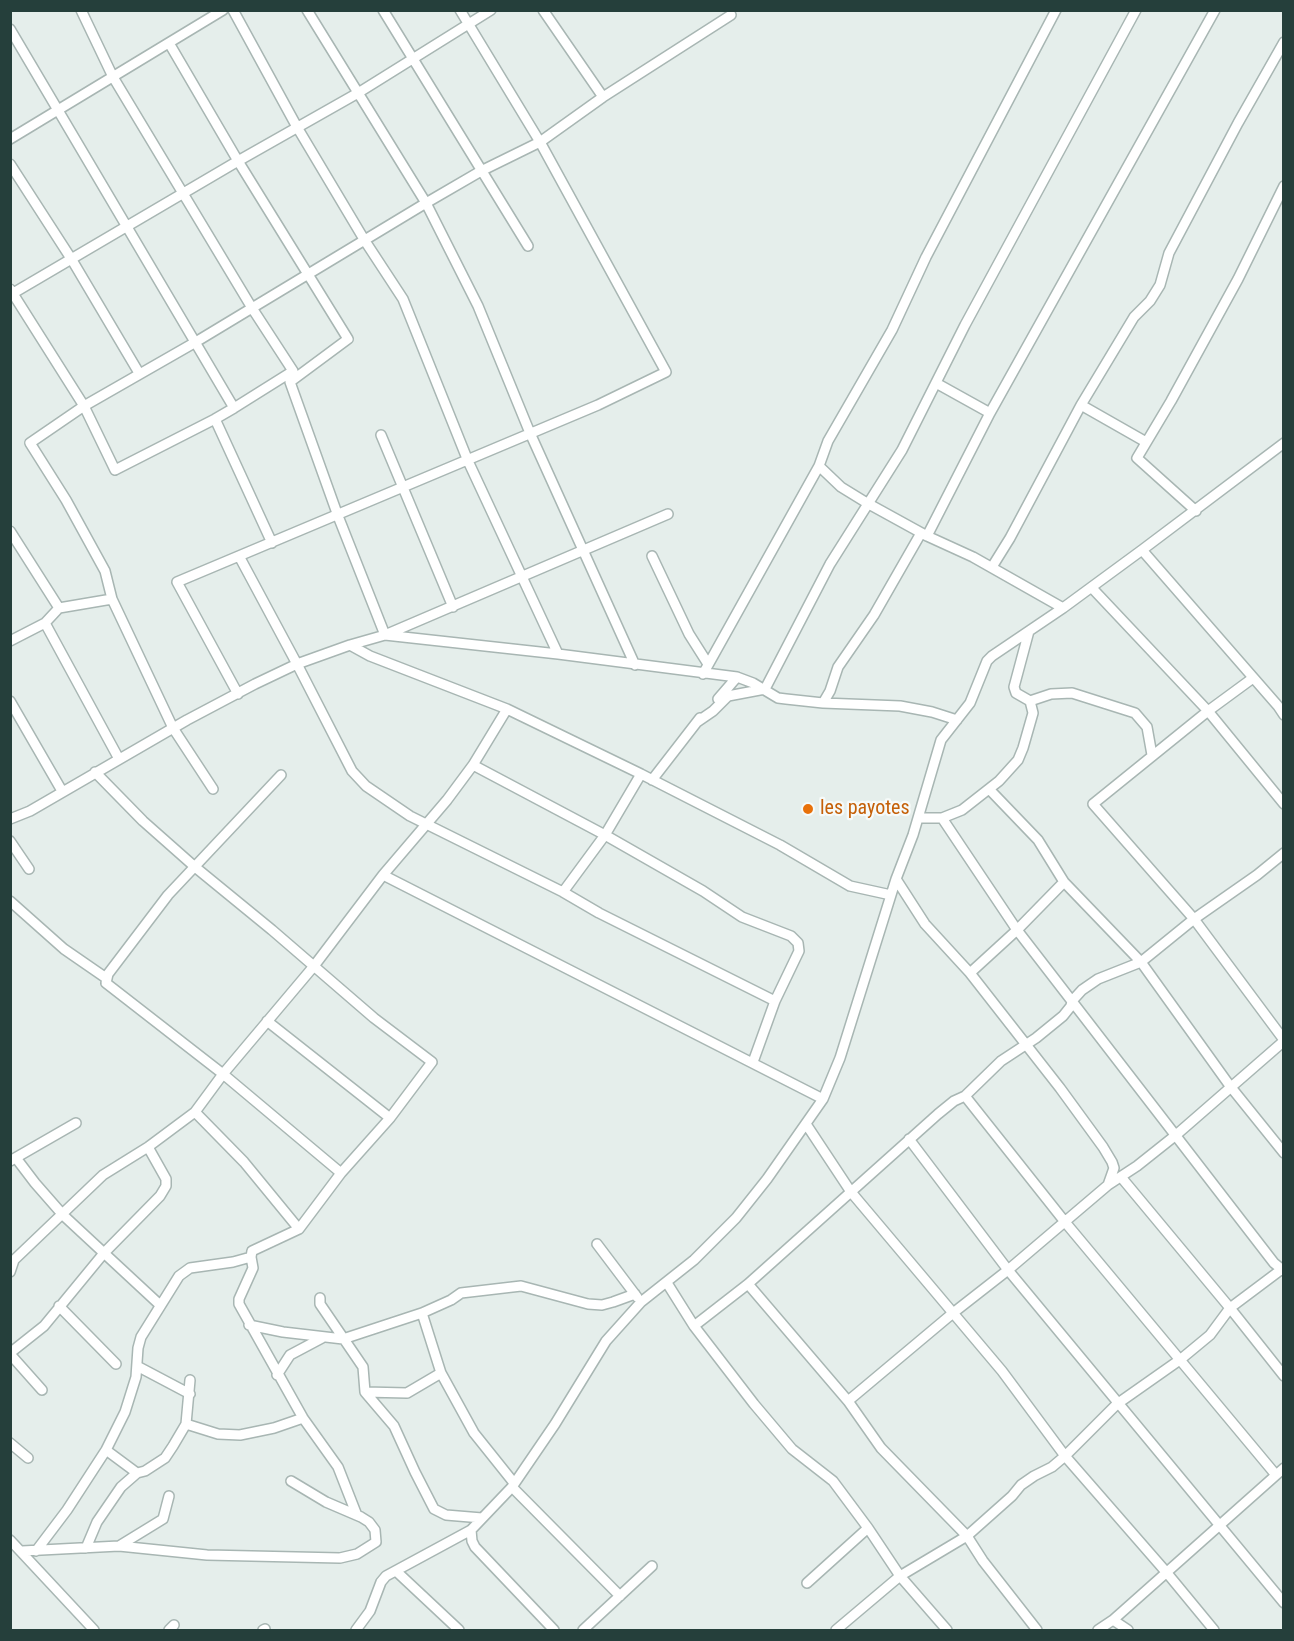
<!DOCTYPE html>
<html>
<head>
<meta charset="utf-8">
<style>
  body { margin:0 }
  #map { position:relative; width:1294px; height:1641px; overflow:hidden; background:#e5eeeb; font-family:"Roboto Condensed",sans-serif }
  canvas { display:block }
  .frame { position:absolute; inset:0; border:12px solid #253f3b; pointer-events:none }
</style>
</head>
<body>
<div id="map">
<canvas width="1294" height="1641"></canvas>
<div class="frame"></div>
</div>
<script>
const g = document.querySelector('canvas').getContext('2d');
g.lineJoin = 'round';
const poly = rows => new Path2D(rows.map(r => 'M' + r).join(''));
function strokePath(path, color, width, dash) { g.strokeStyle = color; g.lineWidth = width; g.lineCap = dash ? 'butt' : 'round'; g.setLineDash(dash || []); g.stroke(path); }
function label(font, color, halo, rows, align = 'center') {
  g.font = font + ' "Roboto Condensed",sans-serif'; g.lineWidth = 4.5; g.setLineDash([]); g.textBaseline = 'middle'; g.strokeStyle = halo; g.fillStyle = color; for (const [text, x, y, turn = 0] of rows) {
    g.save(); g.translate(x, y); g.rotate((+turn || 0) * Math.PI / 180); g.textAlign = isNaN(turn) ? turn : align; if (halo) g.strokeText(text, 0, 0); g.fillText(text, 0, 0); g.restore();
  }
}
const minor = poly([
  [81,10,113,77,252,308,293,371,290,382,338,516,385,635,668,514],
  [233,10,297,127,365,241,403,299,468,461,558,654],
  [307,10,426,203,478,306,530,433,635,665],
  [383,10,528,246],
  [543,10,603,97],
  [10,29,234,408,215,419,272,543],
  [169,43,238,161,348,339,290,382],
  [10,139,223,10],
  [10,164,72,260,139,373],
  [10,289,84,406,115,470,215,419],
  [10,295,238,161,358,93,491,10],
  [936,383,990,413],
  [1081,405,1146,442],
  [234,408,293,371],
  [381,435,453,607],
  [819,466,841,487,867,503,927,536,973,557,1063,608],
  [1196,511,1137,458,1171,401,1238,279,1284,186],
  [10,531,59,608],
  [927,536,990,413,1215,10],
  [1142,550,1278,706,1284,715],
  [239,556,297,664,352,771,366,786,410,816,563,892],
  [652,556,689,634,708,664],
  [992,567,1010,538,1081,405,1134,317,1150,301,1160,285,1169,253,1238,123,1284,42],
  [1092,588,1208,711,1284,804],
  [112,599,59,608,45,623,119,759],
  [10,641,45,623],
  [350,645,385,635,558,654,737,677,753,683,778,698,786,699,823,703,900,706,932,712,957,720],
  [703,674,819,466,828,441,892,330,926,257,1056,10],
  [1253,678,1208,711,1093,804,1194,919,1284,1040],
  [238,694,177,582,598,405,666,372,540,142,460,10],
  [718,699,737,677],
  [10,701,62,791],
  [1030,701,1051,694,1072,693,1135,713,1147,727,1152,755],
  [823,703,830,691,838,667,874,615,921,533],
  [697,722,713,711,728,696,765,689,830,564,902,450,965,325,1136,10],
  [473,765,605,835,563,892,599,913,775,1001],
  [95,772,143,821,195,867,272,930,374,1018,432,1062,390,1118,341,1173,299,1229],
  [281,775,168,895,108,974,106,983,223,1074,341,1173],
  [652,780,700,718],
  [213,789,173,728,112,599,105,571,66,500,30,443,84,406,194,343,426,203,481,171,540,142,603,97,731,15],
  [989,789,1038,840,1064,882,1141,962,1230,1086,1284,1153],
  [918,818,942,818,962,810,999,781,1018,760,1023,748,1033,713,1030,701,1016,693,1014,687,1029,631],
  [942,818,1017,930,1274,1263,1284,1271],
  [10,819,30,811,187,720,255,684,297,664,350,645,370,656,507,709,641,774],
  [10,841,29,869],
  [383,875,823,1099],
  [896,879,925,924,970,973,1060,1088,1103,1147,1112,1162,1114,1168,1108,1185],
  [10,901,64,949,106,978],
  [970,973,1017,930,1064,882],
  [267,1021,390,1118],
  [753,1062,775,1001,799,951,798,943,791,936,742,917,703,891,605,835,641,774,780,845,850,886,891,895],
  [965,1096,1065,1222,1276,1475],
  [806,1124,851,1192,1002,1371,1065,1456,1167,1573,1214,1630],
  [909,1139,1008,1270,1284,1603],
  [16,1158,35,1183,63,1215,160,1305],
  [10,1161,76,1123],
  [1121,1177,1230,1308,1284,1376],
  [597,1244,637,1297],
  [251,1257,253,1268,239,1299,239,1304,303,1418,338,1467,356,1513],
  [10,1272,14,1260,103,1175,148,1147,195,1112,223,1074,314,966,383,875,447,800,473,765,507,709],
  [667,1283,694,1326,754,1404,792,1449,833,1481,868,1528,900,1576,947,1630],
  [748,1284,848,1401,881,1448,967,1536,983,1561,1037,1630],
  [320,1298,320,1304,363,1367,365,1392,394,1426,415,1472,434,1509,446,1515,482,1518],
  [59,1306,116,1364],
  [422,1313,451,1300,461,1293,521,1286,588,1304,602,1305,613,1302,635,1294],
  [249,1325,283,1332,343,1339,422,1313,441,1373,474,1433,514,1483],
  [694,1326,748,1284,938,1114,954,1101,965,1096,1001,1061,1036,1038,1063,1016,1071,1006,1072,1001,1082,990,1098,979,1141,962,1194,919,1257,875,1284,853],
  [10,1353,44,1326,104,1253,160,1196,166,1186,166,1179,148,1147],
  [10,1354,42,1390],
  [137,1366,190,1394],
  [277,1375,290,1355,322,1338],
  [365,1392,407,1393,441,1373],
  [848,1401,953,1313,1008,1270,1108,1185,1137,1166,1176,1135,1284,1041],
  [186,1424,218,1434,240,1435,274,1428,303,1418],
  [10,1443,28,1458],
  [106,1450,137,1473],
  [512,1487,620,1596],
  [471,1530,472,1541,475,1547,554,1630],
  [10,1540,94,1630],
  [119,1546,207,1555,340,1558,357,1554,376,1542,375,1530,369,1522,361,1517,326,1502,291,1481],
  [86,1548,97,1522,121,1487,137,1473,145,1471,165,1458,173,1446,186,1424,190,1380],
  [22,1551,119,1546,163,1519,169,1496],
  [36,1551,67,1510,106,1450,125,1412,136,1377,138,1348,141,1337,179,1276,190,1268,233,1262,251,1257,252,1251,299,1229,244,1162,195,1112],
  [396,1571,459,1630],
  [807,1583,868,1528],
  [1113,1620,1128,1630],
  [169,1630,174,1625],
  [263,1630,265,1629],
  [356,1630,370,1611,381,1582,386,1576,471,1530,512,1487,555,1424,606,1341,641,1302,694,1260,736,1218,767,1179,823,1099,840,1058,896,879,913,835,941,740,970,703,987,661,992,656,1063,608,1142,550,1284,443],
  [583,1630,652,1566],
  [836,1630,900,1576,967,1536,1012,1496,1021,1485,1034,1476,1052,1467,1065,1456,1117,1404,1181,1359,1210,1335,1230,1308,1282,1269],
  [1098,1630,1113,1620,1284,1468]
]);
strokePath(minor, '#a8b6b3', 12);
strokePath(minor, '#fff', 9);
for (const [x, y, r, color] of [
  [808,809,6,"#e8710a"]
]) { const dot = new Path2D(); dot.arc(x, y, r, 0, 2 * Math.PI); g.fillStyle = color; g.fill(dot); strokePath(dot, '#f6faf9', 2); }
label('20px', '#c56008', '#f6faf9', [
  ["les payotes",820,809]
], 'left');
</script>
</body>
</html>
